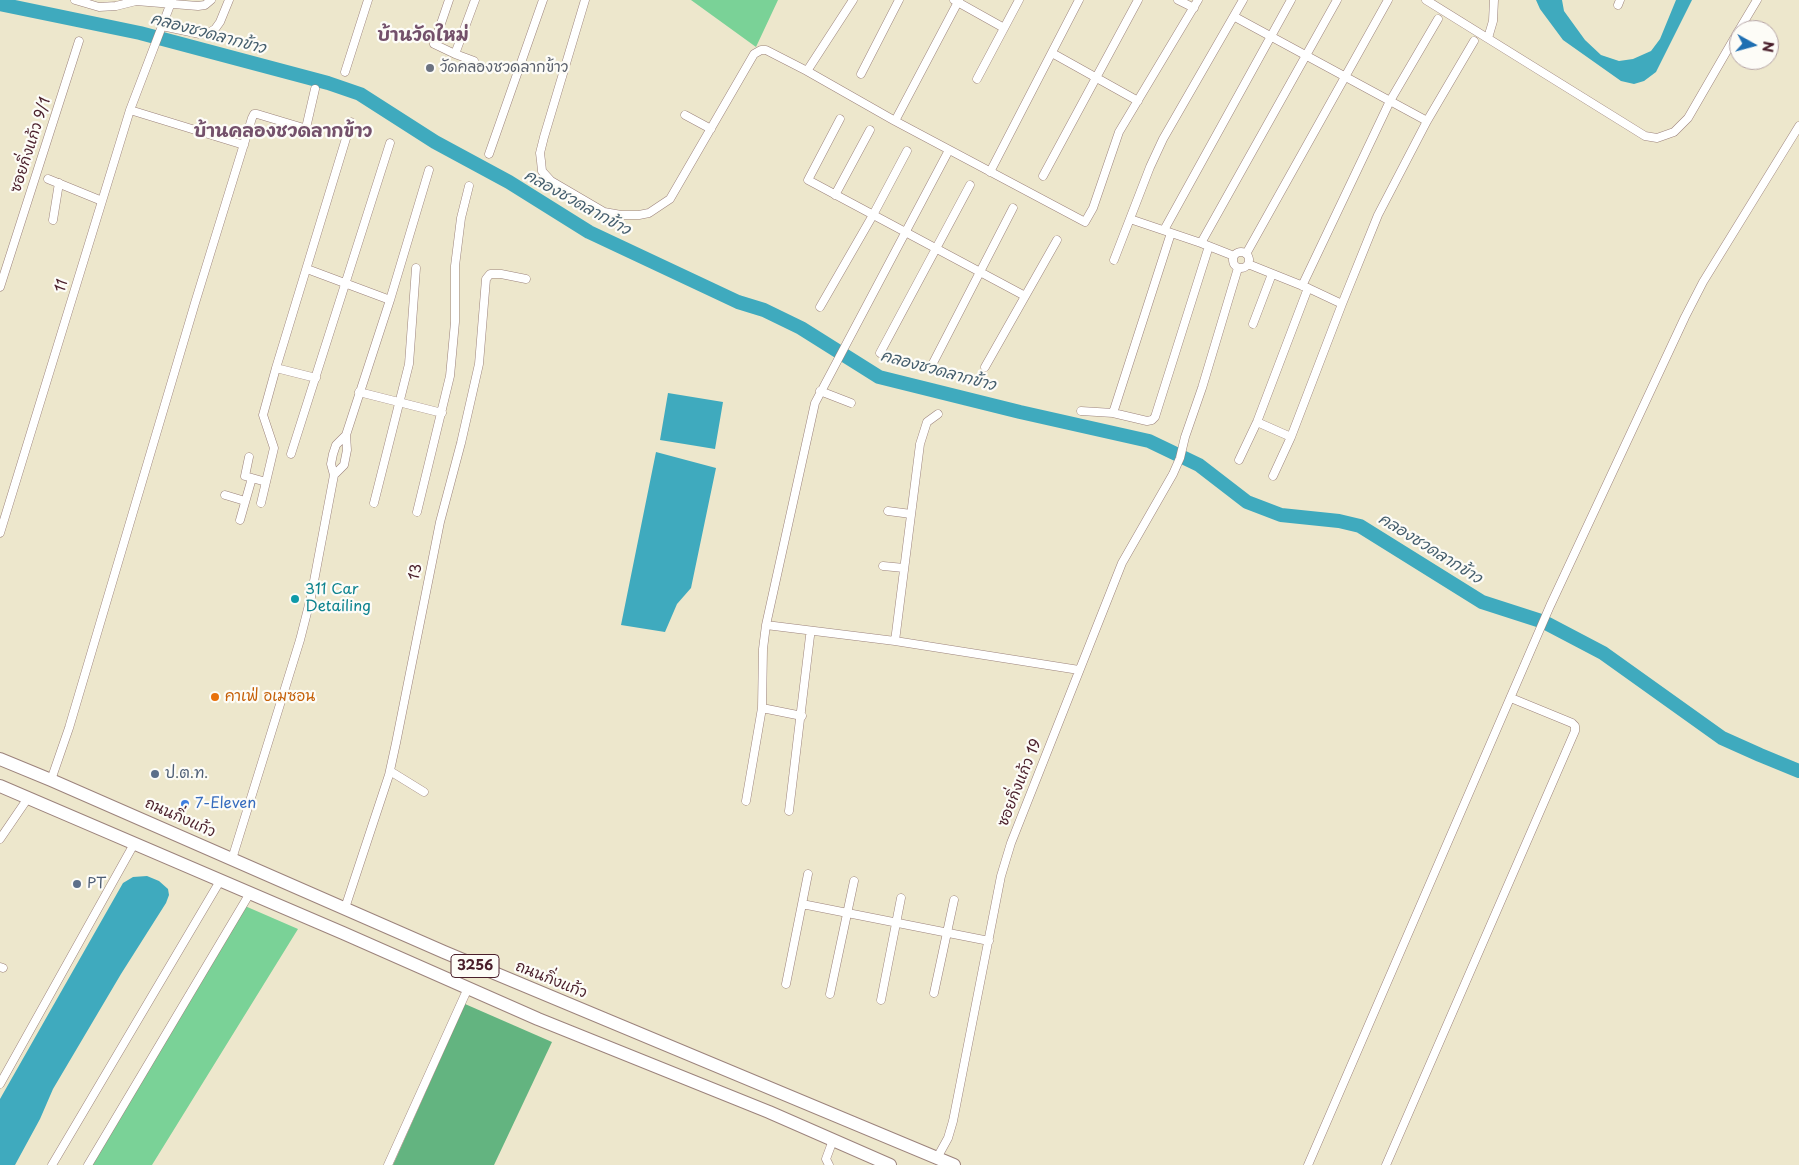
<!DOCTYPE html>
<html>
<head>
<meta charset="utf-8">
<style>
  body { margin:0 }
  #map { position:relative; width:1799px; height:1165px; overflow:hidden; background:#ede7cc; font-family:"Playpen Sans",sans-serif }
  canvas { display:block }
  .north { position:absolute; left:1729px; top:20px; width:50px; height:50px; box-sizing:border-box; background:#fdfcf7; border:1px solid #b5a4a5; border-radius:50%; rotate:97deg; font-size:14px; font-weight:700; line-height:20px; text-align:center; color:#4a1f2b }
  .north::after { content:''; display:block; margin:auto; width:18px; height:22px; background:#1f6fb2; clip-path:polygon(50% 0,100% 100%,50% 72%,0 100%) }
</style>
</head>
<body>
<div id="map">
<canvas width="1799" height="1165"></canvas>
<div class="north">N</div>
</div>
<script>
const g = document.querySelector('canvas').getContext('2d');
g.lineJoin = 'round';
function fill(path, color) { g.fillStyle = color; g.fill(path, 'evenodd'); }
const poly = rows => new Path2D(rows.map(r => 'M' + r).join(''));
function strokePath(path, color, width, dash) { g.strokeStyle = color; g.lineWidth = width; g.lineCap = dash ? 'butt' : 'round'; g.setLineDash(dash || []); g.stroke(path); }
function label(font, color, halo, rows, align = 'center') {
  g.font = font + ' "Playpen Sans","Playpen Sans Thai",sans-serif'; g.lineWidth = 4.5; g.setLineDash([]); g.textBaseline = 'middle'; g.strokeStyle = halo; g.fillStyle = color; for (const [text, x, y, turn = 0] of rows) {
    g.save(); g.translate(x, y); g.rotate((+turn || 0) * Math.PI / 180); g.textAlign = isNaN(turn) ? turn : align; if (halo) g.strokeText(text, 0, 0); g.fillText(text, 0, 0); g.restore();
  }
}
fill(poly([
  [691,0,778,0,756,47],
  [245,906,298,929,152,1165,91,1165]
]), '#7ad297');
fill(poly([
  [465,1004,552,1042,494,1165,393,1165]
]), '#63b480');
fill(poly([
  [1536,0,1562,0,1564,11,1585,40,1601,55,1619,61,1633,59,1651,51,1660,39,1676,0,1692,0,1656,72,1644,81,1634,84,1621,81,1563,40,1540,9],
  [668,393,723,402,715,449,660,440],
  [656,452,716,468,691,588,677,604,665,632,621,625],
  [147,876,159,881,168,889,169,895,166,903,121,974,53,1089,40,1119,15,1165,0,1165,0,1099,123,883,133,877]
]), '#3faabe');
strokePath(poly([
  [0,4,140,33,328,83,360,94,435,142,509,182,589,232,738,302,764,310,801,328,879,377,1020,412,1149,441,1199,465,1247,502,1281,515,1339,521,1360,526,1482,602,1544,622,1603,653,1722,738,1760,755,1799,771]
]), '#3faabe', 14);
const street = poly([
  [75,0,99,7,116,6,136,1,198,6,205,5,211,0],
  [449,0,434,44,455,54,474,61],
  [585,0,544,137,540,153,541,161,542,171,551,181,604,212,621,215,639,215,649,213,670,199,754,54,761,50,766,50,807,71,895,121,1085,222,1093,208,1119,132,1198,0],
  [954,0,1004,28],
  [1178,0,1194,8],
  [1426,0,1645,136,1657,138,1674,132,1688,118,1739,30],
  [1618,5,1620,0],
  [1235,17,1427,121],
  [162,26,200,34,210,32,215,29,220,22,229,0],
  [1739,30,1757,0],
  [1488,38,1493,21,1494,0],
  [1052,53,1138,101],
  [455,54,475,0],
  [807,71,853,0],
  [345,72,368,0],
  [861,74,899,0],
  [977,79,1019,0],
  [130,110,244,145],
  [685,115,711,129],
  [840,119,808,180,1025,296],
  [895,121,959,0],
  [306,128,315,89],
  [489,154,543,0],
  [990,172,1079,0],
  [1043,176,1138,0],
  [48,179,102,201],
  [835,195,870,130],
  [1130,219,1201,243,1234,256],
  [53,220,59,183],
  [1164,230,1291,0],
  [1201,243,1337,0],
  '1233 260a8 8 0 1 1 16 0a8 8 0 1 1-16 0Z',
  [1246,254,1388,0],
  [1114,260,1150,167,1163,139,1243,0],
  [1248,264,1308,288,1342,304],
  [307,269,390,300],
  [1302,286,1390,101,1438,19],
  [0,287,79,41],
  [820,307,873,215,907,151],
  [1253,324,1272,274],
  [880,353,970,185],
  [933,363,1013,208],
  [985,367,1057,240],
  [276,368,351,122],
  [820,391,851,403],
  [359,392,442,413],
  [1081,411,1113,413,1147,421,1152,420,1155,417,1209,246],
  [1113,413,1171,233],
  [1257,422,1291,437],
  [291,454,390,143],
  [249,457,245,476,266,482],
  [1239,460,1257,422,1308,288],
  [334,475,344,465,347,450,346,435,390,300,429,170],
  [1273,476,1291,437,1342,304,1378,215,1427,121,1474,41],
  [225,495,245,501],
  [261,503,274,448,263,415,276,368,316,378],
  [374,503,409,364,416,268],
  [888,511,911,514],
  [417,512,450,376,455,322,455,266,461,218,469,186],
  [240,520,252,478],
  [0,533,130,110,172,0],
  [883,566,904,568],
  [766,625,895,641,1079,670],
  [895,641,920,444,927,422,938,414],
  [762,708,802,716],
  [390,771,424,792],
  [51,780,69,728,195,303,252,118,254,114,257,114,317,132],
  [746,801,762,708,763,649,766,625,815,403,949,150],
  [789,811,810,636],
  [0,839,28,798],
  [232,859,300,640,311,597,334,475,331,464,333,454,336,445,346,435],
  [802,904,989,941],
  [345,908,389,775,396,743,440,522,461,443,479,364,486,279,490,274,501,274,526,279],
  [0,967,3,968],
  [786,984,808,874],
  [934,993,954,900],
  [830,994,854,881],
  [881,1000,901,898],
  [0,1084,134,844],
  [937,1158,948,1138,953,1121,1001,876,1011,843,1122,563,1173,474,1180,458,1185,437,1202,388,1238,268],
  [52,1165,220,881],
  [88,1165,250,893],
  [388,1165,468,988],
  [829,1165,826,1159,833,1140],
  [1308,1165,1550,606,1685,317,1703,282,1799,126],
  [1386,1165,1575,731,1575,726,1572,723,1511,698]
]);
const primary = poly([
  [0,759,51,780,444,952,954,1165],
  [0,786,343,933,538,1019,769,1112,890,1165]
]);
strokePath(street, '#9c837c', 9);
strokePath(primary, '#9c837c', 14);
strokePath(street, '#fff', 8);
strokePath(primary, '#fff', 12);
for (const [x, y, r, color] of [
  [430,68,5,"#6b7280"],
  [295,599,5,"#0f9aa8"],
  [215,697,5,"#e8710a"],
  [155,774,5,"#5c6f8a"],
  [185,804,5,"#3f7fe0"],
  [77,884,5,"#5c6f8a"]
]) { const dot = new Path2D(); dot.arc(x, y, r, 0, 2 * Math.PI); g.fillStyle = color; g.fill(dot); strokePath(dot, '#fdfcf7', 2); }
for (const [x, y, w] of [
  [475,966,48]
]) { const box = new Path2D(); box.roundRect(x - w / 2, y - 11.5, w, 23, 4); g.fillStyle = '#fdfcf7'; g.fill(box); strokePath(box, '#4a1f2b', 1); }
label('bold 14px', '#4a1f2b', null, [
  ["3256",475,966]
]);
label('15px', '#5b616d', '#fdfcf7', [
  ["วัดคลองชวดลากข้าว",440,68]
], 'left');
label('15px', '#4a1f2b', '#fdfcf7', [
  ["ซอยกิ่งแก้ว 9/1",31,145,-72],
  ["11",62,286,-73],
  ["13",416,572,-78],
  ["ซอยกิ่งแก้ว 19",1020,783,-68],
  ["ถนนกิ่งแก้ว",180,818,24],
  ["ถนนกิ่งแก้ว",551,980,22]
]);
label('15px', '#0d838f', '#fdfcf7', [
  ["311 Car",305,590],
  ["Detailing",305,607]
], 'left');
label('15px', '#c56008', '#fdfcf7', [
  ["คาเฟ่ อเมซอน",225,697]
], 'left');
label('15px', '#4e5e75', '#fdfcf7', [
  ["ป.ต.ท.",165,774],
  ["PT",87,884]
], 'left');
label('15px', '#366cbe', '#fdfcf7', [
  ["7-Eleven",195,804]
], 'left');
label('italic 16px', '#455e6d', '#fdfcf7', [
  ["คลองชวดลากข้าว",208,34,15],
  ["คลองชวดลากข้าว",577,203,29],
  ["คลองชวดลากข้าว",938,371,15],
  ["คลองชวดลากข้าว",1430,549,32]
]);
label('bold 18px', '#74516b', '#fdfcf7', [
  ["บ้านวัดใหม่",423,36],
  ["บ้านคลองชวดลากข้าว",283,132]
]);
</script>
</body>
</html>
